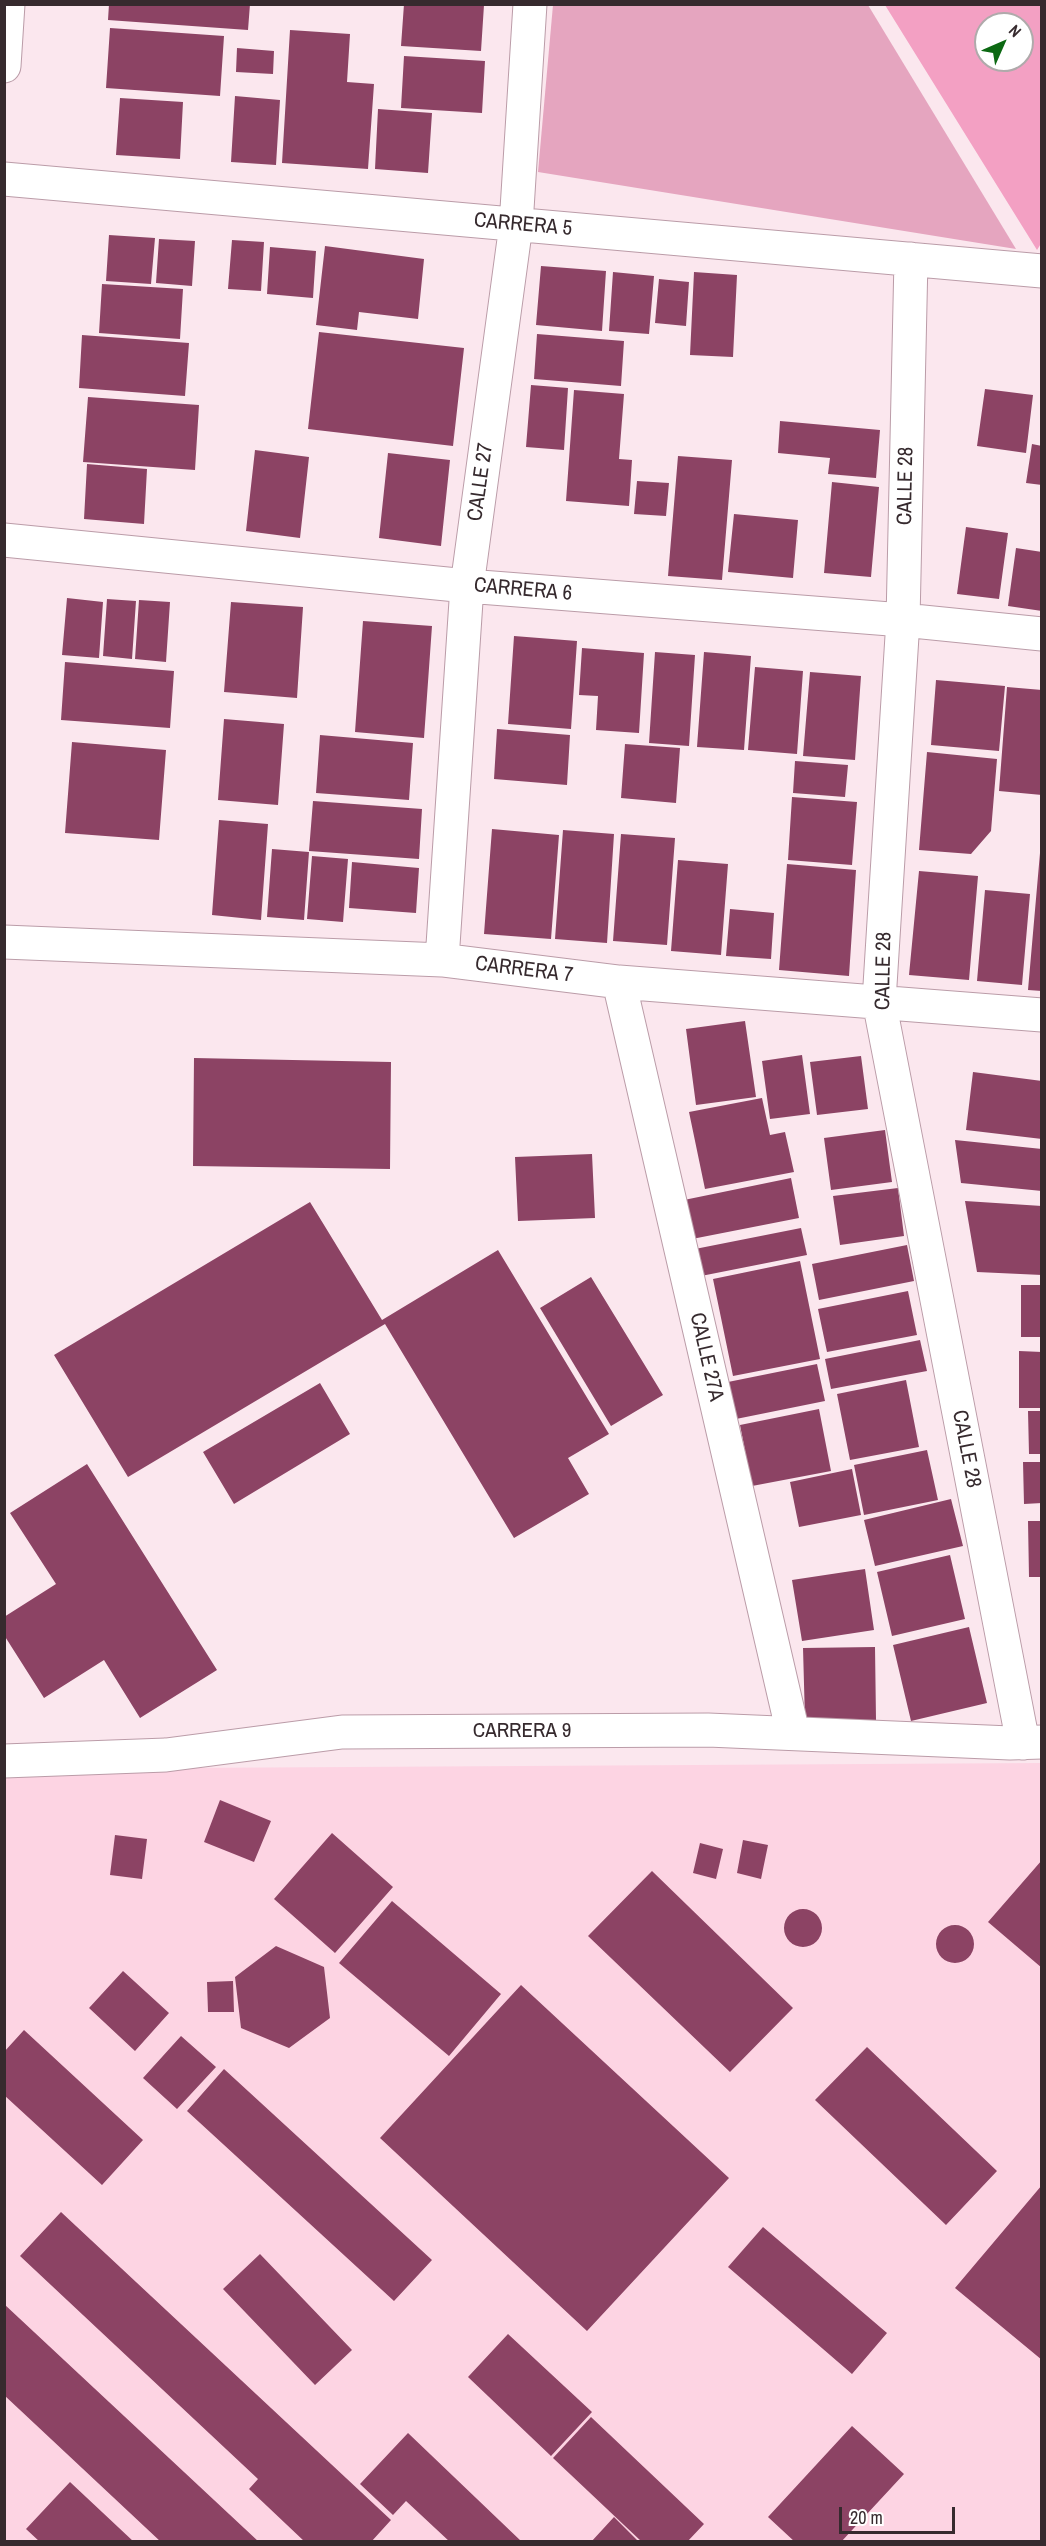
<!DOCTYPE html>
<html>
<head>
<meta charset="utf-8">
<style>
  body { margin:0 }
  #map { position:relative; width:1046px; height:2546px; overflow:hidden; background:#fbe7ee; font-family:"Archivo Narrow",sans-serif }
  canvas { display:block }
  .frame { position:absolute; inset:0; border:6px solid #362a2e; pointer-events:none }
  .north { position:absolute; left:974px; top:12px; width:60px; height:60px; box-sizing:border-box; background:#fff; border:2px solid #afaaab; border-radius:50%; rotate:45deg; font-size:16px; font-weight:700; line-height:24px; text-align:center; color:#362a2e }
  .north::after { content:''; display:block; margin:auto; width:21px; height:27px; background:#0c6913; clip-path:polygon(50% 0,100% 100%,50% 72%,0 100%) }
  .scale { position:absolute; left:839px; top:2507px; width:116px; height:27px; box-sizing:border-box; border:3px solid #362a2e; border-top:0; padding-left:8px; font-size:18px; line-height:21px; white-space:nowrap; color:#362a2e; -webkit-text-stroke:4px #fff; paint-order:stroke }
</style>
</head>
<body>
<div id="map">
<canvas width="1046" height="2546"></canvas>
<div class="frame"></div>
<div class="north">N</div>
<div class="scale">20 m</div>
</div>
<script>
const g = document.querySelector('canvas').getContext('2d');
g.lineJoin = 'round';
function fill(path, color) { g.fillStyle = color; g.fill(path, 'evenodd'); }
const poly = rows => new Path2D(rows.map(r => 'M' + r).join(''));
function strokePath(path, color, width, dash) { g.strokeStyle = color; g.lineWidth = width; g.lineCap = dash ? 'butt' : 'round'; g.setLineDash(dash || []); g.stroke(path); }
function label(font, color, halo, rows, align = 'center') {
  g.font = font + ' "Archivo Narrow",sans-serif'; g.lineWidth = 6; g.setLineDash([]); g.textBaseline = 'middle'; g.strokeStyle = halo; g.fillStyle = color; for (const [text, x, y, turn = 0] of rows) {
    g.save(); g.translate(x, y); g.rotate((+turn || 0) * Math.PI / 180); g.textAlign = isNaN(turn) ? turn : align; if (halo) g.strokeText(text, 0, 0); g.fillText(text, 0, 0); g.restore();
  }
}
fill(poly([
  [1041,1763,1041,2541,5,2541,4,1769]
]), '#fdd4e3');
fill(poly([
  [553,5,868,5,1016,249,538,172]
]), '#e5a5bf');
fill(poly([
  [885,5,1041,5,1042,242,1037,250],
  [986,24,1022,24,1022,60,986,60]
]), '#f3a0c3');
fill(poly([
  [109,4,250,4,248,30,108,20],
  [404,4,484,5,481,51,401,46],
  [110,28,224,36,220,96,106,88],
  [290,30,350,34,347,82,374,84,368,169,282,163],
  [237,48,274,51,273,74,236,72],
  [404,56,485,61,482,113,401,108],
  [235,96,280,100,276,165,231,162],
  [120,98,183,102,180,159,116,155],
  [378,109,432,113,428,173,375,169],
  [109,235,155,238,151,284,106,281],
  [159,239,195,241,192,286,156,283],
  [232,240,264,242,261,291,228,289],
  [325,246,424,259,418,319,359,312,357,330,316,325],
  [270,247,316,251,313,298,267,294],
  [541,266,606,271,602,331,536,325],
  [613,272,654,276,649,334,609,331],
  [694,272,737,275,733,357,690,355],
  [659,279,689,282,686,326,655,323],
  [102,284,183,289,180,339,99,333],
  [319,332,464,348,453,446,308,429],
  [537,334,624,341,621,386,534,379],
  [82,335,189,343,185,396,79,388],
  [531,385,568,388,564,450,526,447],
  [985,389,1033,395,1026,453,977,446],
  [574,390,624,394,619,459,632,460,629,506,566,501],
  [88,397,199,405,195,470,83,462],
  [780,421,880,430,876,478,828,474,830,458,778,453],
  [1032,444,1042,446,1042,485,1026,483],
  [255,450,309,457,300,538,246,531],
  [388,453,450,460,441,546,379,538],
  [678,456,732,460,722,580,668,576],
  [87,464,147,469,144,524,84,519],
  [637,481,669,483,666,516,634,514],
  [832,482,879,487,871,577,824,573],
  [734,514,798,520,793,578,728,572],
  [966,527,1008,533,999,599,957,594],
  [1016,548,1042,552,1042,611,1008,606],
  [67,598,103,602,99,658,62,655],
  [107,599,136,601,132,659,103,656],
  [139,600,170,602,166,662,135,659],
  [231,602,303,607,297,698,224,692],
  [363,621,432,626,424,738,355,732],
  [514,636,577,641,571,729,508,724],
  [582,648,644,653,639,733,596,730,598,696,579,695],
  [655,652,695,655,689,746,649,743],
  [704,652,751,656,744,750,697,747],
  [65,662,174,671,170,728,61,720],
  [755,667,803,671,797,754,748,750],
  [810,672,861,676,855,760,803,756],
  [936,680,1005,686,999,751,931,745],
  [1007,687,1042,690,1042,795,999,791],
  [224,719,284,724,278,805,218,800],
  [497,729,570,735,567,785,494,779],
  [320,735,413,743,409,800,316,793],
  [72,742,166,750,159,840,65,833],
  [625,744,680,748,676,803,621,798],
  [927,752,997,759,991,831,971,854,919,850],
  [795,761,848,765,845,797,793,793],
  [792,797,857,802,852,865,788,860],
  [313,801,422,809,419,859,309,851],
  [219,820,268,824,261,920,212,915],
  [492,829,559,835,551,939,484,934],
  [563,830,614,834,607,943,555,939],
  [621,834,675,838,667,945,613,941],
  [272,849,309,852,304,920,267,917],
  [1040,853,1042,854,1042,991,1028,990],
  [312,856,348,859,343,922,307,919],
  [678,860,728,864,721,955,671,951],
  [352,862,419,868,416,913,349,908],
  [787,864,856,870,849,976,779,970],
  [919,871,978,876,969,980,909,975],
  [985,890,1030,894,1022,985,977,981],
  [730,909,774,913,771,959,726,956],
  [745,1021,756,1097,696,1105,686,1029],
  [802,1055,810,1114,770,1119,762,1061],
  [861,1056,868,1109,817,1115,810,1062],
  [194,1058,391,1062,390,1169,193,1166],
  [973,1072,1042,1081,1042,1139,966,1130],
  [762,1098,770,1135,785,1132,794,1172,705,1189,689,1112],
  [885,1130,892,1182,831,1190,824,1138],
  [955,1140,1042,1149,1042,1191,961,1183],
  [592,1154,595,1218,518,1221,515,1157],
  [791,1178,799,1218,692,1239,684,1200],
  [898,1188,904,1236,840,1245,833,1196],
  [965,1201,1042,1206,1042,1275,977,1272],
  [310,1202,382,1320,498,1250,609,1434,568,1458,589,1494,514,1538,385,1324,128,1477,54,1355],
  [801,1228,807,1255,701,1276,695,1249],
  [907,1245,914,1281,819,1300,812,1264],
  [800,1261,820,1359,733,1376,713,1279],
  [591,1277,663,1395,611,1426,540,1308],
  [1021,1285,1042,1285,1042,1337,1021,1337],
  [908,1291,917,1335,827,1352,818,1309],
  [920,1340,927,1371,831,1389,825,1359],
  [1019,1351,1042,1352,1042,1408,1019,1408],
  [817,1364,825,1401,736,1419,728,1382],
  [906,1380,919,1447,850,1460,837,1394],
  [320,1383,350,1434,234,1504,203,1452],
  [819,1409,831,1471,752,1486,740,1425],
  [1028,1411,1042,1411,1042,1454,1029,1454],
  [927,1450,938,1500,864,1515,854,1465],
  [1023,1462,1042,1462,1042,1503,1024,1504],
  [87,1464,217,1670,140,1718,104,1660,44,1698,4,1635,4,1617,56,1584,10,1513],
  [852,1469,861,1515,799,1527,790,1482],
  [951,1499,963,1546,875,1566,864,1520],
  [1028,1521,1042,1521,1042,1577,1029,1577],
  [950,1555,965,1619,892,1636,877,1572],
  [865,1569,874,1630,802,1641,792,1580],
  [969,1627,987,1703,911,1721,893,1645],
  [875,1647,876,1720,805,1720,803,1648],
  [220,1800,271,1821,254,1862,204,1842],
  [332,1833,393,1887,335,1953,274,1899],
  [115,1835,147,1839,142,1879,110,1875],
  [743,1840,768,1845,761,1879,737,1873],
  [700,1843,723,1849,716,1879,693,1873],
  [1042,1860,1042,1968,988,1922],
  [652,1871,793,2008,730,2072,588,1936],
  [392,1901,501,1994,449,2056,339,1963],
  '784 1928a19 19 0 1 1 38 0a19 19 0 1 1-38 0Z',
  '936 1944a19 19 0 1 1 38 0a19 19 0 1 1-38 0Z',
  [276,1946,324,1967,330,2018,289,2048,241,2028,235,1977],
  [123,1971,169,2013,135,2051,89,2008],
  [233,1981,234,2012,208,2012,207,1982],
  [521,1985,729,2178,587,2331,380,2138],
  [24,2030,143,2140,102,2185,4,2095,4,2052],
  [181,2036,216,2067,177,2109,143,2078],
  [867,2047,997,2171,946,2225,815,2100],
  [224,2069,432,2260,394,2301,187,2111],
  [1042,2185,1042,2360,955,2288],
  [61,2212,391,2520,371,2542,305,2542,249,2489,258,2479,20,2256],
  [763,2227,887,2333,852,2374,728,2267],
  [260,2254,352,2350,315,2385,223,2289],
  [4,2304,259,2542,161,2542,4,2395],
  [508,2334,592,2412,551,2456,468,2377],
  [591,2417,704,2524,687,2542,642,2542,553,2458],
  [852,2426,904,2474,841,2542,795,2542,768,2517],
  [408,2433,522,2542,450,2542,406,2501,393,2515,360,2484],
  [70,2482,134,2542,40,2542,26,2529],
  [614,2517,639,2542,591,2542]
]), '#8c4364');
const minor = poly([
  [4,66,8,4],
  [4,179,1042,271],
  [911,259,903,620,879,1001,1023,1743],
  [4,540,467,586,903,620,1042,634],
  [4,942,442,960,619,982,1042,1015],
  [442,960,467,586,516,225,530,4],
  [619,982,793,1733],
  [4,1761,166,1755,342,1732,708,1730,1010,1743,1042,1742]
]);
strokePath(minor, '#bb9ca8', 35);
strokePath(minor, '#fff', 33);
label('21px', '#362a2e', '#fff', [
  ["CARRERA 5",523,225,5],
  ["CALLE 27",481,482,-82],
  ["CALLE 28",906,486,-89],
  ["CARRERA 6",523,590,5],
  ["CARRERA 7",524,970,7],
  ["CALLE 28",884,971,-89],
  ["CALLE 27A",706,1357,77],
  ["CALLE 28",966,1449,79],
  ["CARRERA 9",522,1731]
]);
</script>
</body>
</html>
